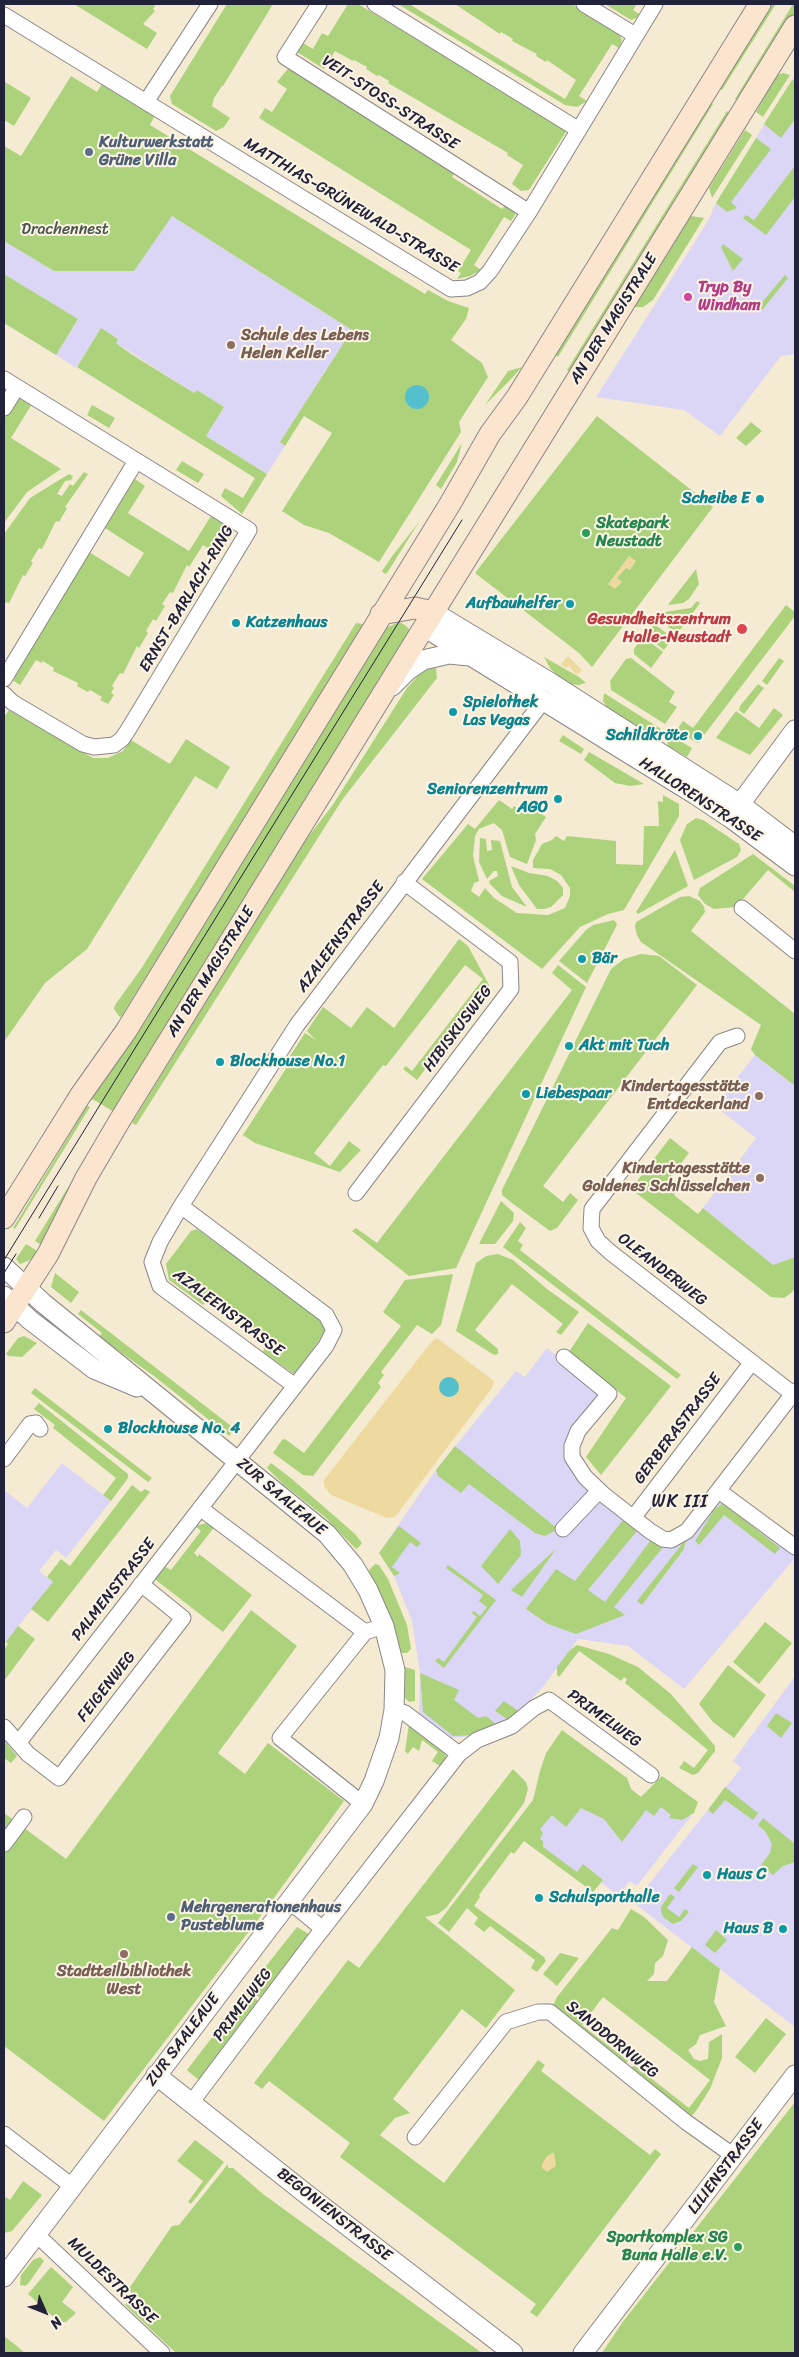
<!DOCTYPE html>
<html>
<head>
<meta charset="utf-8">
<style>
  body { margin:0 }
  #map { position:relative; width:799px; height:2357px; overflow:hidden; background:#f5ebd3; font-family:Sriracha,sans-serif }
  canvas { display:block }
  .frame { position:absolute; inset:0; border:5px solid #22223b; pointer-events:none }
  .north { position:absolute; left:20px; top:2287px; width:50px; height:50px; -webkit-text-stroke:4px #fcf5e5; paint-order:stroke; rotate:134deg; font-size:14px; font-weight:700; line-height:20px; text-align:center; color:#22223b }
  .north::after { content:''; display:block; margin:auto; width:18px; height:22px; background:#22223b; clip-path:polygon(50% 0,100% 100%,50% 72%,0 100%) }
</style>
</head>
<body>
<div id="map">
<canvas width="799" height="2357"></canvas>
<div class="frame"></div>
<div class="north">N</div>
</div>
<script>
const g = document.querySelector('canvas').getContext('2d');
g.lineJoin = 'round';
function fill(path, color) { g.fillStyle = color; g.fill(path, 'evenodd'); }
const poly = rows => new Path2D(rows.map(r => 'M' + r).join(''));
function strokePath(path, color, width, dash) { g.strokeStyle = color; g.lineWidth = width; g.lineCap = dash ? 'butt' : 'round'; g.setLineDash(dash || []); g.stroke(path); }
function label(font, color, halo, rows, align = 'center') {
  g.font = font + ' Sriracha,sans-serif'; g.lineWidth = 4; g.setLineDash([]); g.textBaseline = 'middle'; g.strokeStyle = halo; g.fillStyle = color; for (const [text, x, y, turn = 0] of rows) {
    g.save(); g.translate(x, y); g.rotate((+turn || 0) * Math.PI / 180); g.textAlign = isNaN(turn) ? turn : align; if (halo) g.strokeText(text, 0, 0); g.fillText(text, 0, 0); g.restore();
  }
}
fill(poly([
  [795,75,795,354,781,356,720,436,684,410,596,397,708,221,716,203],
  [172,216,352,330,280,442,285,446,267,474,206,436,224,407,197,390,194,393,116,343,118,339,101,328,76,368,56,355,78,319,4,274,4,241,54,271],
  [755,1055,795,1086,795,1257,773,1265,703,1208,756,1138,715,1106],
  [547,1348,610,1398,575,1447,588,1476,665,1536,684,1531,718,1490,795,1549,795,1558,684,1689,628,1646,578,1639,543,1687,512,1720,473,1736,452,1738,419,1714,420,1673,412,1621,394,1576,379,1553,436,1470,516,1371,525,1377],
  [62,1463,111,1501,66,1558,56,1550,39,1571,53,1582,4,1645,4,1490,27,1508],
  [795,1676,795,2027,634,1903,741,1768,733,1761],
  [589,1750,627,1778,631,1789,641,1797,653,1786,691,1816,637,1886,630,1881,618,1896,601,1882,593,1892,520,1837]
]), '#dcd6f6');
fill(poly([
  [74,4,156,4,153,9,155,11,143,24,157,33,147,49],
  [227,4,273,4,223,86,222,86,214,98,212,106,230,118,224,127,216,131,172,104,170,96],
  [348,4,358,4,567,130,529,190,521,191,512,184,523,165,507,155,508,153,388,83,389,81,379,75,377,76,366,69,367,67,354,60,353,61,335,51,324,69,297,52,303,43,313,49,322,33,328,36],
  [398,4,409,4,565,99,576,80,547,60,546,62,536,56,537,54,512,41,513,39,501,32,500,34,455,4,451,4,572,4,619,33,622,40,619,48,612,44,579,96,587,101,577,107,565,105],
  [605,4,637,4,633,10,642,16,631,20],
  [767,4,776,4,722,90,716,86],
  [793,4,795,4,795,12,740,102,735,99],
  [291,65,456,170,452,177,502,209,507,203,514,208,515,215,511,221,504,217,474,265,481,270,470,276,457,279,461,273,458,271,471,250,259,118,265,108,272,112,287,89,277,82],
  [783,73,790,75,763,117,756,112,777,75],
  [71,76,97,92,103,82,155,115,150,125,425,294,428,290,448,301,469,308,466,319,451,340,482,363,488,377,459,422,461,432,379,562,329,533,304,525,282,511,332,433,304,416,285,446,280,442,352,330,172,216,134,271,54,271,4,241,4,146,21,156],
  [792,80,795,81,795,119,781,138,764,124],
  [5,82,31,98,14,126,4,120],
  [708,101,713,104,558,357,553,354],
  [727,111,733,114,573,373,567,370],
  [745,130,752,135,712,198,709,188],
  [756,138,771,149,731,202,737,208,727,212,716,203],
  [794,167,795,197,766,235,743,218,746,215,754,220],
  [691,216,704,218,653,300,643,307,634,307],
  [723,244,743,259,733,271,721,247],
  [4,274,78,319,56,355,4,323],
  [785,275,788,278,762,310,758,307],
  [101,328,118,339,116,343,131,354,194,393,197,390,224,407,206,436,267,474,242,514,221,496,225,488,243,498,255,478,77,367],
  [522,367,512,378,485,405,508,371],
  [16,395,32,404,11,438,61,469,27,492,4,523,4,416],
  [92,405,115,418,109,428,87,415],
  [597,416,713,507,592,667,579,653,475,573],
  [751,422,762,431,746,446,736,438],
  [462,443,457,462,441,489,436,485],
  [182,461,204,474,198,483,176,470],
  [84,472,88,474,65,507,67,508,59,522,56,521,42,549,39,548,31,561,33,563,25,576,23,575,9,603,6,602,4,606,4,534,30,498,69,474,73,476,71,480,65,481,57,494,62,496,70,484,73,486],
  [135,479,145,486,128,513,189,551,211,516,234,531,219,555,203,545,189,567,187,565,173,593,170,592,162,604,165,606,156,621,153,619,146,631,148,633,139,648,137,646,123,674,120,673,112,686,114,688,111,693,114,695,108,704,100,700,102,697,90,690,88,692,77,686,78,683,53,671,54,668,43,661,42,663,36,660,20,685,9,678,89,552,129,577,144,553,105,528],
  [419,522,387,573,385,574,382,571,393,555],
  [696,569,699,584,689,599,683,603,668,605],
  [697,601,700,603,677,634,658,619,665,612,691,608],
  [786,605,795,612,795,616,698,743,676,731,683,721,693,728],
  [399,622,405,625,410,630,116,1113,87,1096,386,628],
  [356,623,363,624,353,643,121,1017,119,1016,114,1009,115,1005,141,969],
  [654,624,673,638,664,650,645,635],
  [643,637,663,652,651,668,634,654,634,649],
  [544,657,579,677,586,683,578,685,570,684,559,677,550,668],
  [631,658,675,692,669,702,677,707,665,724,611,690,610,681,626,659],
  [779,658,784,661,767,685,762,681],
  [436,668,437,678,342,800,136,1125,132,1123,301,846,332,806,407,688,423,670],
  [758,684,764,688,744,714,739,710,740,706],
  [604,693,661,729,657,735,653,736,608,709,603,701],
  [774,708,783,715,750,755,716,738,736,711,759,728],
  [9,710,93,758,108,758,123,751,131,740,170,764,186,739,230,767,217,789,195,776,87,949,45,983,4,1042,4,717],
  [563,735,584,749,581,754,559,741],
  [670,735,692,748,687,757,668,746,667,740],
  [589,752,644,784,630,786,615,783,584,760],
  [663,795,679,804,679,816,624,910,608,914,580,927,542,969,422,879,468,824,475,829,499,800,512,809,514,806,521,810,525,803,546,817,535,834,536,840,527,864,510,857,502,830,494,823,486,826,479,829,475,836,473,856,479,881,474,883,471,891,479,897,485,888,494,898,517,913,548,915,565,908,570,896,570,888,561,875,550,869,533,868,533,860,542,844,552,840,556,836,564,841,567,836,616,841,616,864,643,865,644,826,659,826,658,801,663,802],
  [696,818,703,820,739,844,741,850,737,857,694,880,680,840,687,824],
  [480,838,486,839,487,851,492,850,491,840,500,841,512,887,527,907,502,896,490,884,489,881,498,876,497,871,494,871,487,879,479,862],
  [675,850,688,886,638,914,636,912],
  [753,854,795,886,795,892,768,870,736,907,714,909,705,904,698,895,700,888],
  [511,866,529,873,548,876,557,881,563,888,563,895,551,907,544,909,537,909,519,885],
  [689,896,700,901,704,907,705,912,691,931,795,1014,795,1086,755,1055,751,1049,761,1025,641,942,637,935,635,927,636,922,680,897],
  [614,920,617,924,616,927,587,983,559,961,586,930,593,925],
  [459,939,468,946,489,985,417,1080,403,1069,406,1066,412,1071,483,979,465,965,386,1066,383,1065,314,1153,330,1166,349,1141,361,1150,340,1172,255,1143,243,1135,291,1061,288,1059,305,1033,316,1040,307,1031,323,1007,351,1028,367,1007,394,1028],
  [641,954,659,956,697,985,543,1186,563,1202,570,1193,578,1200,557,1228,550,1231,512,1203,502,1195,502,1190,611,969,624,959],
  [558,965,586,987,456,1268,409,1276,352,1231,356,1228,377,1243,572,990,552,973],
  [82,1103,90,1107,15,1229,13,1228,75,1126],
  [110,1119,44,1247,35,1241],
  [670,1138,689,1153,666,1183,676,1192,674,1195,698,1214,703,1208,773,1265,795,1257,795,1289,791,1293,784,1298,771,1297,631,1189],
  [501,1201,514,1213,513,1221,495,1244,479,1244],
  [520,1222,526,1228,518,1241,523,1245,520,1250,681,1375,677,1379,503,1247],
  [197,1229,318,1317,326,1331,294,1374,263,1352,266,1342,209,1299,203,1305,169,1280,166,1264,191,1231],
  [26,1244,39,1252,30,1260,20,1264,16,1259],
  [498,1254,513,1260,547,1289,579,1312,561,1335,556,1332,563,1324,512,1284,475,1330,498,1349,498,1354,494,1355,456,1331,476,1263,486,1256],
  [55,1273,79,1292,71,1303,51,1287],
  [453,1274,441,1325,432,1334,417,1325,381,1372,384,1375,378,1383,381,1387,313,1476,303,1475,273,1453,282,1440,285,1439,304,1453,401,1326,383,1312,405,1280],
  [81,1310,235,1429,229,1436,154,1376,99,1337,102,1333,78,1314],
  [588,1323,671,1386,601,1475,586,1457,626,1398,569,1352],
  [24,1336,37,1343,22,1357,9,1356,6,1354,18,1338],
  [35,1388,152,1478,148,1482,31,1393],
  [39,1403,128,1474,128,1478,111,1501,103,1495,116,1478,53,1428,55,1425,34,1409],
  [455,1446,558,1529,545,1536,535,1533,469,1484,461,1493,438,1476,436,1470],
  [271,1463,292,1479,355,1534,362,1543,359,1547,356,1549,325,1517,284,1485,267,1468],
  [132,1485,141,1492,145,1489,150,1492,48,1622,31,1609,53,1582,47,1577,61,1559,70,1566],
  [723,1503,780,1548,775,1554,724,1515,699,1545,695,1541,714,1510],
  [623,1520,637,1531,588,1590,605,1602,653,1537,665,1545,614,1607,625,1615,576,1634,548,1624,526,1609,556,1569,575,1581],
  [207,1523,216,1525,194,1553,198,1557,199,1554,252,1595,223,1632,152,1577,164,1566,171,1570,201,1531,195,1526],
  [399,1526,421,1543,417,1547,410,1542,392,1567,400,1573,394,1576,379,1553],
  [510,1529,520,1541,521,1555,498,1584,481,1566],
  [686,1539,684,1549,642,1605,637,1601],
  [556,1549,522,1597,511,1590],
  [375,1564,379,1565,388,1579,407,1625,411,1649,407,1653,401,1653,387,1611,369,1570],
  [448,1565,496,1600,444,1668,435,1661,438,1658,444,1662,477,1617,472,1613,474,1611,480,1616,487,1607,479,1601,483,1595,446,1568],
  [251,1610,297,1646,218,1753,245,1774,268,1743,344,1801,266,1909,104,2121,4,2046,4,1813,66,1859],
  [765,1622,792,1643,759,1684,733,1662],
  [18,1626,35,1639,4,1681,4,1650,8,1644,6,1642],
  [577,1645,609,1654,638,1667,671,1694,715,1746,715,1751,698,1773,693,1775,679,1768,684,1761,694,1768,708,1750,625,1683,627,1679,624,1677,621,1681,579,1651,559,1677,557,1675,557,1667,570,1650],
  [728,1665,766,1695,734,1738,713,1722,699,1704],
  [405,1667,415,1670,415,1701,409,1702,405,1698],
  [420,1673,459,1690,454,1700,478,1718,486,1716,496,1724,474,1735,453,1736,423,1712],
  [504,1701,520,1712,510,1721,495,1711],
  [776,1713,792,1723,781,1738,767,1726],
  [409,1724,442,1748,446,1756,443,1768,432,1761,438,1752,422,1740,419,1751,413,1747,408,1754,405,1751],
  [562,1730,627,1778,631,1789,641,1797,662,1776,698,1802,694,1813,682,1820,669,1818,671,1815,661,1807,654,1816,646,1810,622,1842,604,1819,581,1808,566,1827,552,1815,540,1829,543,1833,540,1839,543,1841,543,1847,577,1872,583,1864,603,1880,593,1892,524,1841,514,1854,511,1852,479,1895,480,1897,474,1906,544,1957,546,1961,537,1972,531,1968,535,1960,490,1926,484,1932,474,1924,478,1918,467,1908,449,1932,438,1923,533,1800,540,1771,546,1753],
  [4,1740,17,1756,11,1763,4,1758],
  [513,1769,526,1782,528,1789,524,1803,446,1908,438,1914,425,1917,515,1990,486,2028,462,2009,393,2099,410,2113,395,2118,380,2135,444,2183,538,2060,545,2065,541,2071,650,2155,655,2149,661,2154,537,2317,530,2312,536,2304,340,2157,350,2143,269,2081,262,2089,254,2083,348,1960,359,1968],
  [725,1787,758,1813,753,1820,725,1800,713,1814,708,1810],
  [763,1818,795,1844,795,1862,783,1866,773,1875,761,1865,770,1853,772,1844,765,1831,758,1825],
  [693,1864,698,1867,679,1892,674,1888],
  [670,1894,675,1897,667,1908,679,1917,685,1909,689,1912,681,1921,673,1924,664,1918,661,1912,661,1907],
  [631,1909,644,1917,668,1940,663,1956,655,1963,654,1974,647,1981,667,1981,692,1947,720,1969,714,2002,726,2026,700,2035,696,2044,688,2050,694,2059,700,2061,708,2059,709,2042,722,2034,722,2058,710,2089,696,2111,686,2122,626,2074,634,2065,689,2108,710,2080,603,1997,582,2025,628,2061,621,2070,550,2012,557,1997,612,1928,618,1930],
  [297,1927,312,1936,263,2000,248,1989],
  [716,1930,727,1940,715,1953,705,1945],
  [560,1953,579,1958,557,1986,543,1974],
  [247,1992,261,2003,201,2082,187,2070],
  [766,2018,786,2034,755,2073,735,2057],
  [795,2102,795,2353,602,2353,622,2323],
  [195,2140,224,2162,191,2204,188,2202,203,2181,177,2161],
  [228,2164,228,2168,233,2168,263,2194,482,2353,176,2353,125,2305,133,2294,128,2290,172,2226,179,2225],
  [23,2181,42,2195,12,2231,4,2233,4,2196,10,2200],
  [40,2257,44,2261,28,2284,25,2286,20,2285,21,2275,33,2260],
  [51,2267,73,2287,62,2302,76,2313,66,2322,59,2322,28,2294],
  [4,2336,18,2347,25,2353,4,2353]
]), '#acd27c');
fill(poly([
  [629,556,636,561,630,570,626,568,617,578,622,582,615,589,608,584],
  [568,656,582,670,576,675,569,666,566,668,561,664],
  [437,1338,494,1381,492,1388,395,1517,387,1518,331,1495,324,1486,324,1480,432,1341],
  [554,2152,556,2166,547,2172,542,2168,542,2164,547,2156]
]), '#eeda9e');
fill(poly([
  '405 397a12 12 0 1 1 24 0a12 12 0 1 1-24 0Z',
  '439 1387a10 10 0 1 1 20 0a10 10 0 1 1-20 0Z'
]), '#54c0ce');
const minor = poly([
  [319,4,285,57,529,212],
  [375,4,579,130],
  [584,4,635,35],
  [4,15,451,289,467,288,480,282,490,271,529,212,655,4],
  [146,102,210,4],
  [4,379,249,530,128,730,122,739,114,745,94,747,83,744,12,702,4,694],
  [4,408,17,387],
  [4,679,136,461],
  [742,908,795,951],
  [737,1036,720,1042,592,1209,591,1228,598,1241,610,1252,793,1394],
  [356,1193,511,989,510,962,404,882],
  [564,1357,609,1394,578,1431,572,1446,572,1457,585,1477,604,1495,650,1531,663,1539,671,1540,687,1531,795,1391],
  [295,1386,160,1286,152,1262,160,1242,181,1206,297,1025,543,701],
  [4,1459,30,1424,36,1423,40,1429],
  [719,1491,795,1547],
  [200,1508,365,1632],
  [633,1518,752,1362],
  [563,1529,599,1491],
  [394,1710,405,1713,459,1754,477,1740,512,1726,534,1708,549,1700,651,1775],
  [4,1727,28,1754,59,1778,183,1618,141,1584],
  [19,1742,326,1346,334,1330,326,1315,181,1206],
  [363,1804,280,1738,365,1632,384,1626],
  [4,1844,24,1817],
  [289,1901,323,1929],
  [191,2103,311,1944,459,1754],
  [4,2134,72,2186],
  [415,2137,506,2022,538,2012,550,2012,686,2122,734,2156],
  [36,2234,162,2353]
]);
const tertiary = poly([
  [433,612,551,683,740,804,795,846],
  [424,627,696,795,732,819,795,866],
  [392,686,408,670,423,660,449,654,469,656],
  [734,815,740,804,795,730],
  [4,1267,43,1303,327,1534,353,1565,368,1590,384,1626,395,1670,394,1710,389,1738,374,1781,363,1804,4,2277],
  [4,1296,30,1320,94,1369,137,1387],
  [156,2075,310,2197,513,2353],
  [583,2353,795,2075]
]);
const secondary = poly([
  [381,614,415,608,433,612],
  [4,1218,80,1096,126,1031,450,504,490,434,517,397,760,4],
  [4,1322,48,1254,86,1178,120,1120,795,26]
]);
strokePath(minor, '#8c8687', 17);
strokePath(tertiary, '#8c8687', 21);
strokePath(secondary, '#8c8687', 23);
strokePath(minor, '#fff', 15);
strokePath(tertiary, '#fff', 19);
strokePath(secondary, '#fce5cf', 21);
strokePath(poly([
  [39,1218,58,1186],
  [4,1260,462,520],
  [4,1273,16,1254]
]), '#22223b', 1);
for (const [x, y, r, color] of [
  [89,152,5,"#5c6f8a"],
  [688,297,5,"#d1479c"],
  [231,345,5,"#8d6e63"],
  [760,499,5,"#0f9aa8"],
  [586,533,5,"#2e9e5b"],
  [570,604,5,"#0f9aa8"],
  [236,623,5,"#0f9aa8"],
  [742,629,6,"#e0444e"],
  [453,712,5,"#0f9aa8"],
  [698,736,5,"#0f9aa8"],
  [558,799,5,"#0f9aa8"],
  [582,959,5,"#0f9aa8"],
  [569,1046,5,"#0f9aa8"],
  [220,1062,5,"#0f9aa8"],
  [526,1094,5,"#0f9aa8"],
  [759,1096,5,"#8d6e63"],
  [760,1178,5,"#8d6e63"],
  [108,1429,5,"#0f9aa8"],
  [707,1875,5,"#0f9aa8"],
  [539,1898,5,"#0f9aa8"],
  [171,1917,5,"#5c6f8a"],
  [783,1929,5,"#0f9aa8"],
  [124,1954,5,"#8d6e63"],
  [738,2247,5,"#2e9e5b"]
]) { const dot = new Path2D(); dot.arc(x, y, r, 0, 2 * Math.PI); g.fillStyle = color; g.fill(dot); strokePath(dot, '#fcf5e5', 2); }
label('16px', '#22223b', '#fcf5e5', [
  ["VEIT-STOSS-STRASSE",390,103,33],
  ["MATTHIAS-GRÜNEWALD-STRASSE",351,206,31],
  ["AN DER MAGISTRALE",614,319,-58],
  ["ERNST-BARLACH-RING",187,599,-59],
  ["HALLORENSTRASSE",700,800,33],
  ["AZALEENSTRASSE",341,937,-53],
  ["AN DER MAGISTRALE",211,972,-58],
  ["HIBISKUSWEG",458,1029,-53],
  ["OLEANDERWEG",662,1270,38],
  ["AZALEENSTRASSE",228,1313,37],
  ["GERBERASTRASSE",678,1429,-53],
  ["ZUR SAALEAUE",281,1497,40],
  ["PALMENSTRASSE",114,1590,-52],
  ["FEIGENWEG",107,1687,-52],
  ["PRIMELWEG",604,1719,36],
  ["PRIMELWEG",243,2005,-53],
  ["ZUR SAALEAUE",183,2040,-53],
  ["SANDDORNWEG",612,2040,39],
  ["LILIENSTRASSE",726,2167,-53],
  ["BEGONIENSTRASSE",334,2215,38],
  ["MULDESTRASSE",112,2281,44]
]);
label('bold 16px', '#4e5e75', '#fcf5e5', [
  ["Kulturwerkstatt",99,143],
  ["Grüne Villa",99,161],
  ["Mehrgenerationenhaus",181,1908],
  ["Pusteblume",181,1926]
], 'left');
label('16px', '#4b574e', '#fcf5e5', [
  ["Drachennest",65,230]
]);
label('bold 16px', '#b23c85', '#fcf5e5', [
  ["Tryp By",698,288],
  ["Windham",698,306]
], 'left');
label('bold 16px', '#785e54', '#fcf5e5', [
  ["Schule des Lebens",241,336,"left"],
  ["Helen Keller",241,354,"left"],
  ["Kindertagesstätte",749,1087],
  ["Entdeckerland",749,1105],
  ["Kindertagesstätte",750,1169],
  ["Goldenes Schlüsselchen",750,1187],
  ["Stadtteilbibliothek",124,1972,"center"],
  ["West",124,1990,"center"]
], 'right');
label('bold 16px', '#0d838f', '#fcf5e5', [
  ["Scheibe E",750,499,"right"],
  ["Aufbauhelfer",560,604,"right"],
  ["Katzenhaus",246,623],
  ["Spielothek",463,703],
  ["Las Vegas",463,721],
  ["Schildkröte",688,736,"right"],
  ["Seniorenzentrum",548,790,"right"],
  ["AGO",548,808,"right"],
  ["Bär",592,959],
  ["Akt mit Tuch",579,1046],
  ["Blockhouse No.1",230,1062],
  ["Liebespaar",536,1094],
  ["Blockhouse No. 4",118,1429],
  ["Haus C",717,1875],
  ["Schulsporthalle",549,1898],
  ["Haus B",773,1929,"right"]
], 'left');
label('bold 16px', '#27864d', '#fcf5e5', [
  ["Skatepark",596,524],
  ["Neustadt",596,542],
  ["Sportkomplex SG",728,2238,"right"],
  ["Buna Halle e.V.",728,2256,"right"]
], 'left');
label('bold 16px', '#be3a42', '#fcf5e5', [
  ["Gesundheitszentrum",731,620],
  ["Halle-Neustadt",731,638]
], 'right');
g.letterSpacing = '1px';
label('18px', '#22223b', '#fcf5e5', [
  ["WK III",680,1502]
]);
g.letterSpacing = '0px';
</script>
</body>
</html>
